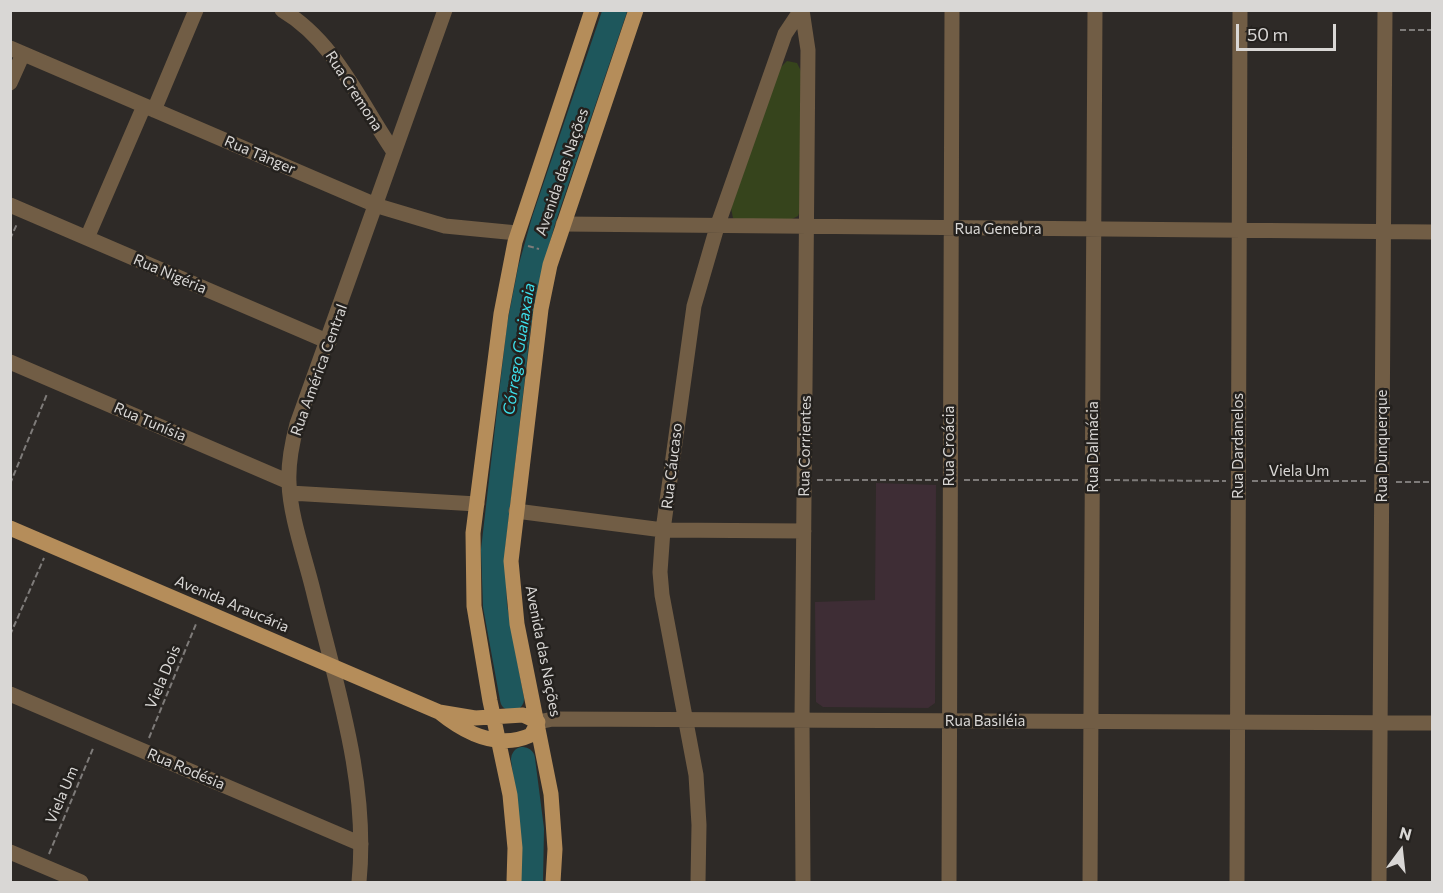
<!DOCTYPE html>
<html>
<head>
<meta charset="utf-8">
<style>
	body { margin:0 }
	#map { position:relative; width:1443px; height:893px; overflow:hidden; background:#2e2a27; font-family:Commissioner,sans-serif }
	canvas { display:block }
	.frame { position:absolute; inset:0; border:12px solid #d9d7d5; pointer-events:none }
	.north { position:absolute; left:1371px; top:821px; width:60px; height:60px; -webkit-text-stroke:4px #24211e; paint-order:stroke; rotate:15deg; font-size:16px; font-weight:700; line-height:24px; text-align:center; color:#d9d7d5 }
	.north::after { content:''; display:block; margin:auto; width:21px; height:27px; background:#d9d7d5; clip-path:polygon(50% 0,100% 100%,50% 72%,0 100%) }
	.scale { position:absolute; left:1236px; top:24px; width:100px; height:27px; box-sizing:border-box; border:3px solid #d9d7d5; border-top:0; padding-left:8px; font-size:18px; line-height:21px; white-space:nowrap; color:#d9d7d5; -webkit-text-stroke:4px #24211e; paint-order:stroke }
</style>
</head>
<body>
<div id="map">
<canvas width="1443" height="893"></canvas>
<div class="frame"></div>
<div class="north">N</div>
<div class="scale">50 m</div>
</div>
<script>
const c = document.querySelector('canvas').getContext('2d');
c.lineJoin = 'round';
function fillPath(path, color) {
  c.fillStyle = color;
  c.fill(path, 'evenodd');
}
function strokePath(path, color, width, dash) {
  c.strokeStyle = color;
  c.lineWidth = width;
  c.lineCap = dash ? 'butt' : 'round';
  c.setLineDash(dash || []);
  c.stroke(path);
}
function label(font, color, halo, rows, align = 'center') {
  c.font = font + ' Commissioner,sans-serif';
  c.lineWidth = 5;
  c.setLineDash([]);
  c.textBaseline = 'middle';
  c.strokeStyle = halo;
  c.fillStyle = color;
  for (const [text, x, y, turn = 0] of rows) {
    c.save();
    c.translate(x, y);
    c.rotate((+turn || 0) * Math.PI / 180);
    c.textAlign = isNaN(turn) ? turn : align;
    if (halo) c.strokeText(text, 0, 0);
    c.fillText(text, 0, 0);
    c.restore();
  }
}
const education = new Path2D(`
	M876,483L936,485L935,703L928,708L823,707L816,702L815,602L875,600Z`);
const green = new Path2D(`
	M787,61L797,63L801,71L800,211L798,216L790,220H737L733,218L731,208L780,68Z`);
const river = new Path2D(`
	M512,699L495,606L493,550L519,325L530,269L544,219L615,10
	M523,759L532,829L531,882`);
const path = new Path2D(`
	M1400,30H1432
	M10,239L17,224
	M528,246L539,249
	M817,480H938
	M964,480H1079
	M1105,480L1226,481
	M1252,481H1367
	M1396,482H1432
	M10,484L47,394
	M10,635L44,558
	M149,738L196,624
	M49,854L94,746`);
const minor = new Path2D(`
	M282,10C336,42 360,103 394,152
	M802,10L808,50L802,720L803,882
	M10,48L378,206L445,226L517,233
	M10,83L23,54
	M154,110L196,10
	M10,205L329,342
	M563,224L1432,232
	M87,238L144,106
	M10,362L289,482
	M290,493L477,504
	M516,511L663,530L804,531
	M10,694L361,844
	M538,722L553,719L1432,723
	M10,852L81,882
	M359,882C369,783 336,685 313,590C305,557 290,516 289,483C288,464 292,443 297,424L445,10
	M698,882L699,825L696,775L662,595L660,572L663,530L694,306L717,227L785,34L801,10
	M949,882L952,10
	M1090,882L1095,10
	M1237,882L1240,10
	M1379,882L1385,10`);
const major = new Path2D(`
	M10,528L439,712L475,718L523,715L538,722L531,735C498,750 466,734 439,712
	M514,882L515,848L510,795L490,701L474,606L473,533L501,314L515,242L592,10
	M553,882L555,849L551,794L517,624L511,561L541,309L550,265L636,10`);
const streetNames = [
	["Rua Cremona",354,91,57],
	["Rua Tânger",260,155,23],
	["Avenida das Nações",562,172,-71],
	["Rua Genebra",998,229],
	["Rua Nigéria",170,274,23],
	["Rua América Central",319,370,-70],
	["Rua Tunísia",150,422,23],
	["Rua Corrientes",805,446,-89],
	["Rua Croácia",949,446,-90],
	["Rua Dardanelos",1238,446,-90],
	["Rua Dunquerque",1382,446,-90],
	["Rua Dalmácia",1093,447,-90],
	["Rua Cáucaso",672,466,-83],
	["Viela Um",1299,471],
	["Avenida Araucária",232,604,23],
	["Avenida das Nações",543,651,79],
	["Viela Dois",163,677,-67],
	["Rua Basiléia",985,721],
	["Rua Rodésia",186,769,23],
	["Viela Um",62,795,-67]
];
const waterNames = [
	["Córrego Guaiaxaia",519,349,-81]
];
fillPath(education, '#3e2d35');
fillPath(green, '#36441c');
strokePath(river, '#1e575c', 24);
strokePath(path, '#7e7b79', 2, [6, 3]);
strokePath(minor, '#715d45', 15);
strokePath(major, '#b58d5a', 15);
label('15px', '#d9d7d5', '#24211e', streetNames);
label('italic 16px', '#3ddfeb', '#24211e', waterNames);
</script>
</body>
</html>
